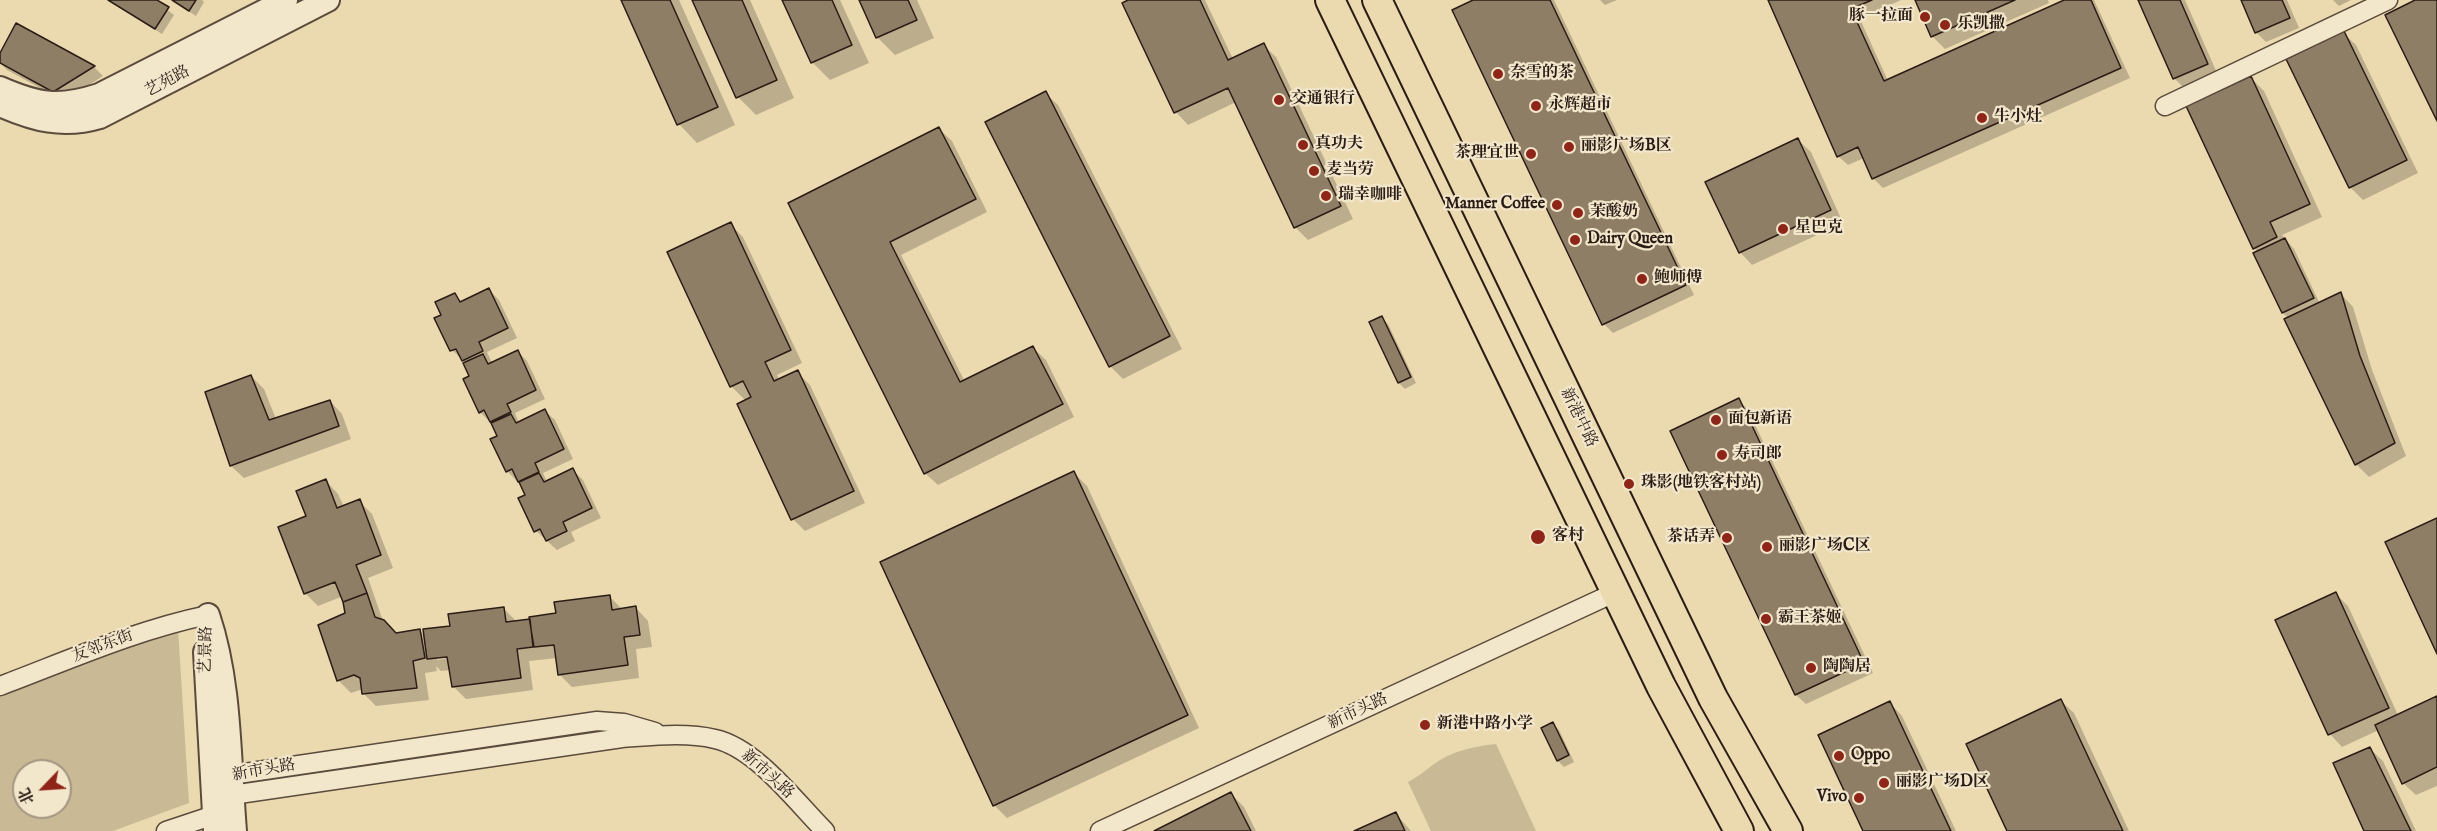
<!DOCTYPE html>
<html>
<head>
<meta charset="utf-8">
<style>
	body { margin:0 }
	#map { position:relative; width:2437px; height:831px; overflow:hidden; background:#ebd9af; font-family:"IM FELL English","Noto Serif SC",serif }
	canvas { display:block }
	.north { position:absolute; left:12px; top:759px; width:60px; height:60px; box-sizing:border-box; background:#f2e6cb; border:2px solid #a29583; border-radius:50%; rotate:245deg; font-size:16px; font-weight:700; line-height:24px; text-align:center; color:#2b1c16 }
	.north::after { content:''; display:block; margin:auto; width:21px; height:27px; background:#8f2418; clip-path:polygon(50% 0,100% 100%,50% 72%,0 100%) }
</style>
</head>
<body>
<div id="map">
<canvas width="2437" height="831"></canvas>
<div class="north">北</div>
</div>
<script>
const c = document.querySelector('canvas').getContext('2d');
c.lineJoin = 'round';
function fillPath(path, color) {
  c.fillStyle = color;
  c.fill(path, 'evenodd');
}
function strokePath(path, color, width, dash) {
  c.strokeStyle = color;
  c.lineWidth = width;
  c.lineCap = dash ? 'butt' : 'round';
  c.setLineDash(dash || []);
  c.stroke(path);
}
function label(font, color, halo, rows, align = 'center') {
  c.font = font + ' "IM FELL English","Noto Serif SC",serif';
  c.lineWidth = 4.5;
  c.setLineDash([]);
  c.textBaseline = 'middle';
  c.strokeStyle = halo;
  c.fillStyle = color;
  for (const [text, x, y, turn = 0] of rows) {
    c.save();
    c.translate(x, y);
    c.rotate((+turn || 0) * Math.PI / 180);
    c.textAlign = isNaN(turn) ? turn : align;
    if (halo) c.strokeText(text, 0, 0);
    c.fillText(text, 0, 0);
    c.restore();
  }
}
const green = new Path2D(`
	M178,629L189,803L113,831H0V695ZM24,771H60V807H24Z
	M1496,744L1536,831H1431L1408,782C1420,776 1429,767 1440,760C1457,750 1477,746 1496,744Z`);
const shadow = new Path2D(`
	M108,0H154L174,15L162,34Z
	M171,0H202L204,2L196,16Z
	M623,0H679L735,125L697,143L679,124Z
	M694,0H750L794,98L756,115L738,97Z
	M784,0H840L869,63L830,80L812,62Z
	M860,0H917L934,38L895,55L877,37Z
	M1131,0H1205L1233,59L1263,45L1276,57L1353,219L1308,240L1296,228L1236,102L1188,125L1176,112Z
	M1476,0H1554L1694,295L1613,333L1604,324Z
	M1600,0H1617L1605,5Z
	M1769,0H1901L1860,19L1888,81L2068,0H2094L2130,78L1883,188L1873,178L1864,158L1848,165L1838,156Z
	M1916,0H2048L2049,3L1945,49L1932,36Z
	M2140,0H2185L2217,73L2184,88L2174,78Z
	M2243,0H2287L2299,28L2266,42L2256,32Z
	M2333,0H2351L2339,6Z
	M16,25L94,67L103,76L64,101L7,70L0,63V56Z
	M2343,33L2356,45L2418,173L2363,200L2350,187Z
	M2251,78L2264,91L2322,217L2282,235L2294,249L2320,304L2341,294L2353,307L2372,370L2406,456L2369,477L2356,464L2289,319L2283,313L2258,252L2254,248Z
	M1045,93L1058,105L1182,349L1123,379L1110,366Z
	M939,129L952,141L987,212L901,255L965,382L1033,348L1046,360L1074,417L938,485L925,473L790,204Z
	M1798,140L1811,152L1843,223L1752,265L1740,252Z
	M730,224L743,237L802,363L777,375L780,381L797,372L810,385L865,503L805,531L793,519L746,401L731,386Z
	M489,290L499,300L517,338L487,352L492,363L517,351L527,361L545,399L515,413L519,423L545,411L555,420L573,459L543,473L547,482L573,470L583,480L601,518L571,532L575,541L557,550L536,531L527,496L520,480L517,481L507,471L499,436L492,420L489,421L480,412L467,364L452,350L443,316L455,295L463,303Z
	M1382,318L1388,324L1416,383L1405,389L1399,383Z
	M251,376L264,389L276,419L330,401L342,414L351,439L244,478L231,466L206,392Z
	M1739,400L1748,410L1873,673L1806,704L1796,695L1672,432Z
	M1074,473L1087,486L1199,728L1007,818L994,805Z
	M326,481L338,494L344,507L359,501L372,514L393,568L368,578L383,621L397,635L419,630L426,637L503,608L516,621L558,615L610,597L623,610L636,608L648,621L652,647L636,649L639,678L572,687L559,674L557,658L529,661L533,690L466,699L453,686L451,670L441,671L436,666L437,671L425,673L429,700L376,706L363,693V689L351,693L339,681L319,626L346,614L341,597L318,606L305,593L308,517ZM437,657H455L437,660Z
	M2336,594L2348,606L2398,715L2437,697V786L2416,795L2403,783L2379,730L2342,747L2330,734L2277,620Z
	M2061,701L2074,713L2129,831H2008Z
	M1890,703L1902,716L1956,831H1864Z
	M1553,724L1559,730L1574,762L1564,767L1558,761Z
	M2370,749L2383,761L2416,831H2366Z
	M1231,794L1244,807L1256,831H1157Z
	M1396,814L1411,831H1358Z`);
const building = new Path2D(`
	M108,0H157L169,7L155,29Z
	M172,0H196L189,11Z
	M621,0H670L718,107L677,125Z
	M692,0H742L777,80L736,98Z
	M782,0H832L852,45L811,63Z
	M859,0H908L917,20L876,38Z
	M1128,0H1200L1228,60L1264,43L1341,206L1294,228L1228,88L1174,113L1122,3Z
	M1473,0H1550L1686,285L1602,325L1452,10Z
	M1768,0H1872L1851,9L1884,81L2064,0H2091L2121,68L1872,179L1858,147L1837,157Z
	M1915,0H2015L1931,37Z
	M2138,0H2180L2208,64L2173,79Z
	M2241,0H2282L2290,18L2255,33Z
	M2415,0H2437V121L2385,15Z
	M16,23L95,66L53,92L0,63V53Z
	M2344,31L2407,160L2349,188L2286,59Z
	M2251,76L2310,204L2270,222L2277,237L2253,249L2186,106Z
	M1046,91L1170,336L1109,367L985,122Z
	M939,127L976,199L890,242L960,382L1033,346L1063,404L924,474L788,203Z
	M1798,138L1831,210L1739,253L1705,182Z
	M731,222L791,350L765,362L774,381L798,370L854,491L791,520L737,404L751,397L743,381L730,387L667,252Z
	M2285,238L2314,298L2282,313L2253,253Z
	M489,288L508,328L479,342L483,351L462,361L456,349L450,351L434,318L441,315L435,302L455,293L460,302Z
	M2341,292L2360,356L2395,443L2355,465L2284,319Z
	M1382,316L1411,377L1398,383L1369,322Z
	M518,350L536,390L507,404L511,412L490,422L484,410L479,413L463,379L469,376L463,363L483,354L488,364Z
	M251,375L269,420L330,400L339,426L230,466L205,392Z
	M1739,398L1864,663L1795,695L1670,431Z
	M545,409L564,449L535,463L539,472L518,482L512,469L506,472L490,439L497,436L491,423L511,414L516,423Z
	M573,468L592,508L563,522L567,531L546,541L540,529L534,532L518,498L525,495L519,482L539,473L544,482Z
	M1074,471L1188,715L993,806L880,562Z
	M326,479L337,508L360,499L381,555L356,565L367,593L343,602L335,582L304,594L278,527L306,516L296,491Z
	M2437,518V654L2385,542Z
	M2336,592L2389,708L2328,735L2275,620Z
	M367,593L375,617L384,620L396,633L420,629L425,658L413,661L417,688L362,694L360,678L354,675L337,681L318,625L345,613L343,602Z
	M610,595L612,610L636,606L640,635L624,637L628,665L558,675L554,645L534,647L529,617L556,613L554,602Z
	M504,607L506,622L530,619L533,647L517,649L521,678L452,687L447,657L427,659L423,629L450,626L448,614Z
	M2437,696V767L2402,784L2375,725Z
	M2061,699L2123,831H2007L1966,744Z
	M1890,701L1951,831H1863L1818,735Z
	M1553,722L1569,755L1557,761L1541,728Z
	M2370,747L2411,831H2364L2333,763Z
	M1231,792L1251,831H1154Z
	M1396,812L1405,831H1354Z`);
const minor = new Path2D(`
	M2165,106L2388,0
	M0,686C69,660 136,630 208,615
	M221,780L231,775L597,721L624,723L655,732
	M222,790L232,795L622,738C652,736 686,732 715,739C756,748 796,802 825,831
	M166,831L214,815
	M1100,831L1616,592`);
const tertiary = new Path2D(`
	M0,88C39,105 59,108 99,95L286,0
	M0,105C34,120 63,128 100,117L328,0
	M208,615C231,683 229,759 235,831
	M205,652L215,831`);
const primary = new Path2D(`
	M1330,0L1661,686L1739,831
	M1377,0L1713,698L1788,831`);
const markers = [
	[1925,17,6,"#8f2418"],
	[1945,25,6,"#8f2418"],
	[1498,74,6,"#8f2418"],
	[1279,100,6,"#8f2418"],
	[1536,106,6,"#8f2418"],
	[1982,118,6,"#8f2418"],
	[1303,145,6,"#8f2418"],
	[1569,147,6,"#8f2418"],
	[1531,154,6,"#8f2418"],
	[1314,171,6,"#8f2418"],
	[1326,196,6,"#8f2418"],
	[1557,205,6,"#8f2418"],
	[1578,213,6,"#8f2418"],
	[1783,229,6,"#8f2418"],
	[1575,240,6,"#8f2418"],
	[1642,279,6,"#8f2418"],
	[1716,420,6,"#8f2418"],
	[1722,455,6,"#8f2418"],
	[1629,484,6,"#8f2418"],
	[1538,537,8,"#8f2418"],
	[1727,538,6,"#8f2418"],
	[1767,547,6,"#8f2418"],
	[1766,619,6,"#8f2418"],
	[1811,668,6,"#8f2418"],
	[1425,725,6,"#8f2418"],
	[1839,756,6,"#8f2418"],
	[1884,783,6,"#8f2418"],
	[1859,798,6,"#8f2418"]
];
const poiNames = [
	["豚一拉面",1913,17,"right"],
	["乐凯撒",1957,25],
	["奈雪的茶",1510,74],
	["交通银行",1291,100],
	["永辉超市",1548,106],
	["牛小灶",1994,118],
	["真功夫",1315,145],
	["丽影广场B区",1581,147],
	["茶理宜世",1519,154,"right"],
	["麦当劳",1326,171],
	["瑞幸咖啡",1338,196],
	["Manner Coffee",1545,205,"right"],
	["茉酸奶",1590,213],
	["星巴克",1795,229],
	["Dairy Queen",1587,240],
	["鲍师傅",1654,279],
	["面包新语",1728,420],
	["寿司郎",1734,455],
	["珠影(地铁客村站)",1641,484],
	["客村",1552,537],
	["茶话弄",1715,538,"right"],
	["丽影广场C区",1779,547],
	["霸王茶姬",1778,619],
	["陶陶居",1823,668],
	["新港中路小学",1437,725],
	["Oppo",1851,756],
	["丽影广场D区",1896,783],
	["Vivo",1847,798,"right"]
];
const streetNames = [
	["艺苑路",168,82,-28],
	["新港中路",1578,418,64],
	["友邻东街",103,647,-21],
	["艺景路",207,650,-89],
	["新市头路",1358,712,-25],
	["新市头路",264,771,-10],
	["新市头路",767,775,42]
];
fillPath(green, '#cab995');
fillPath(shadow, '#0003');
fillPath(building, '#8f7e66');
strokePath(building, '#2b1c16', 1.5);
strokePath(minor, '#5b4b3c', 21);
strokePath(tertiary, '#5b4b3c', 26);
strokePath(primary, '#2b1c16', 32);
strokePath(minor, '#f2e6cb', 18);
strokePath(tertiary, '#f2e6cb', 22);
strokePath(primary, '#ebd9af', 28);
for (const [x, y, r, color] of markers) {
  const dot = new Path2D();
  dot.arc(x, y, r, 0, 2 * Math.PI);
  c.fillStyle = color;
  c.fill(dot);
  strokePath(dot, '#f2e6cb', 2);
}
label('bold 16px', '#2b1c16', '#f2e6cb', poiNames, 'left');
label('16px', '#2b1c16', '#f2e6cb', streetNames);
</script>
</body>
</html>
